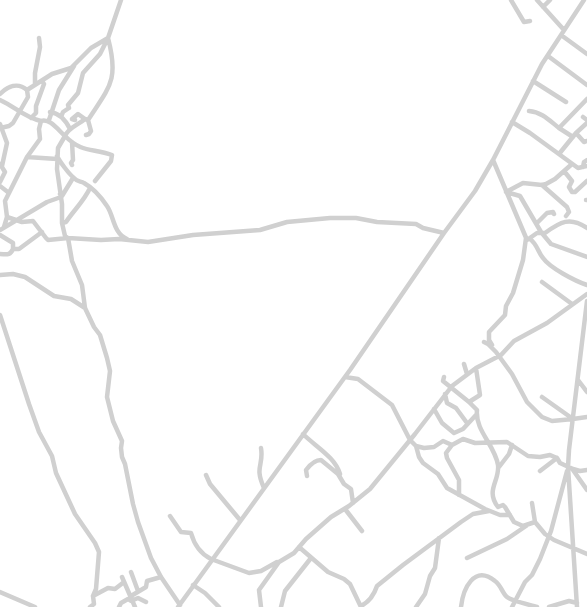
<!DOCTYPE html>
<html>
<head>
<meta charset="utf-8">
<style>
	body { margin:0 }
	canvas { display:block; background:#fff }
</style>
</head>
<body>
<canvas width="587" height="607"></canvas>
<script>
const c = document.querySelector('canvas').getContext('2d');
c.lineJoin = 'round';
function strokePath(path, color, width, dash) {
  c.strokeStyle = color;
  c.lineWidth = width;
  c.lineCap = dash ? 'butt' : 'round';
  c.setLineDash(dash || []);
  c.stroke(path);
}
const minor = new Path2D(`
	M511,0L524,22L530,21
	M537,0L564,30
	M543,7L550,0
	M561,35L587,54
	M548,56L587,85
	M533,81L566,102
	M35,85V73L40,47L39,38
	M0,94C8,86 18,82 27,90L52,74L71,68L91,48L108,38L121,0
	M0,100C14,106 25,118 41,121C50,118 58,130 65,136L58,148L57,169L62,204V223L65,236L68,238L101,240L119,239L148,242L193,235L260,230L287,222L330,218H356L377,222L416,224L423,228L444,233
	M529,111C542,112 550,121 559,128
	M50,112C60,113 66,121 70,129
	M61,117L63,112L69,108L68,105L78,93L83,73L100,54L108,38C119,80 110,86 88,120L85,119C78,125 68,128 65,136C82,153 92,148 112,155L111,161L95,181
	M583,117L587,120
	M31,118L36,113V106L44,84L42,81
	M49,120L59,90L74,66
	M75,120L72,119L78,114L85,119
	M512,122L530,133L578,168L587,166
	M0,124L7,143L2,166
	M0,128L9,126L13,123L28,97L27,90
	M576,133L587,123
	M86,135L89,134L91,131L88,120
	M573,137L559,128L587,99
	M72,142L73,160L71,163L72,165
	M559,154L576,133L584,142L587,141
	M57,156C60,162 69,174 74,178C77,182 81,181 84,183C93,188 101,197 107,206C114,216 113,233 127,239
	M27,157L57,159
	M493,160L527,240L537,233H545C560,222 570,216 587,228
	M572,164L555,179L546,184L542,185L523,183L506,192L520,196L541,232L551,244L587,257
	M583,167L584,162L587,160
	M564,171L572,181L569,187L572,192H575L587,181
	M0,182L5,172L0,164
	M542,185L567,207L569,212L566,216
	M0,186L9,193
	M60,194L62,196L73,178
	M586,200H587
	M7,217L22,222L33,221L46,238L48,240L68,238L72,261L82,285L85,308L94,327L100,335L107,358L110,371L107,397L113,421L122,441L121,448L122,457L125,464L133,504L138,522L151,558L161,577L180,605
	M62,223L66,222C74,210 84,201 90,188
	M537,223L547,213L553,212L554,214
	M4,227L7,217L5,201L27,157L40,139L39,129L41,121
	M0,230L47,202L61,197
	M0,235L13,243V249
	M530,239C537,244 538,252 543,258C550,268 575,281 587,285
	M0,254C6,254 10,256 13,249H19L42,232
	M0,275L13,274L25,277L54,296L71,299L85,308
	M542,282L572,304
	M0,315L29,404L39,432L52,456L56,473L75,514L95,543L99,552L96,589L93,596
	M484,342L488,344L496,352L512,374L527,402L542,417L552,421L573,419L542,397
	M492,345L489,340V332L505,315L506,306L513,293L523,260L526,238
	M464,364L467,374
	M476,368L501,355L514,341L547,323L587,294
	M345,377L358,379L392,405L410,440L416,446L424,448L434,447L443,441L452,445L463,439L475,443L507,442L528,456L540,457L550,455L557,458L560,463L573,469L580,471L587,470
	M444,377L443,381L469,402
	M578,380L587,392
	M445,394L447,403L456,408L467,423
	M434,409L442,423L454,433L463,429L476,415
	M573,419L587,417
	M303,434C316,447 335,457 340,474
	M452,445L446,453L447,458L459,480V495
	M416,446L419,457L423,463L438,474L447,488L485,509L500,515H510
	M261,448C264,466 254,466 264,488
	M499,467L509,454L512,445
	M573,470L587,490
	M540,471L557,458
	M206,475L210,484L240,520
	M307,476L306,470C309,466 315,460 321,460L338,474L344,484L351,489L353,503
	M532,503L535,522
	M345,509L362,531
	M170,516L181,532L191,533C194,544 201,554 211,559L249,573L261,571L277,562
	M299,547L328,572L344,579L350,584L361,607
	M467,558L507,539L526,526
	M131,572L138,591
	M122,577L135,607
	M193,585L205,593L219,607
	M0,592L35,607
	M131,596L146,587L147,581L161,577
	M361,606C369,602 374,595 377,586L403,565L461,522L473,514L489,511
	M90,607L94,604L93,596L108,588L115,589L124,582
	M119,607L121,603L128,599L131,601L138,598L146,602
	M178,607L350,370L444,233L475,191L493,160L542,64L584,0
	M261,607L259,590L279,562L294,553L306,539L331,517L349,506L370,489L415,434L452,386L476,368L480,395L469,402L477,410C475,431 495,445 498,465C500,481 485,490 498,507L503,505L505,507L514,522L523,526L535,522L545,534L554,540L587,554
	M281,607L285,591L311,558
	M416,607L425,594L430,576L435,568L439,538
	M461,607C463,589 474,564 495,581C501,585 502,593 507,597C512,601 531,605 537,607
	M512,607L525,582L532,575L540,559L551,531L567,471
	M549,607L569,601L577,603
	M577,607L568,467L569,450L587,301`);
strokePath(minor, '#d0d0d0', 4.5);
</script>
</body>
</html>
